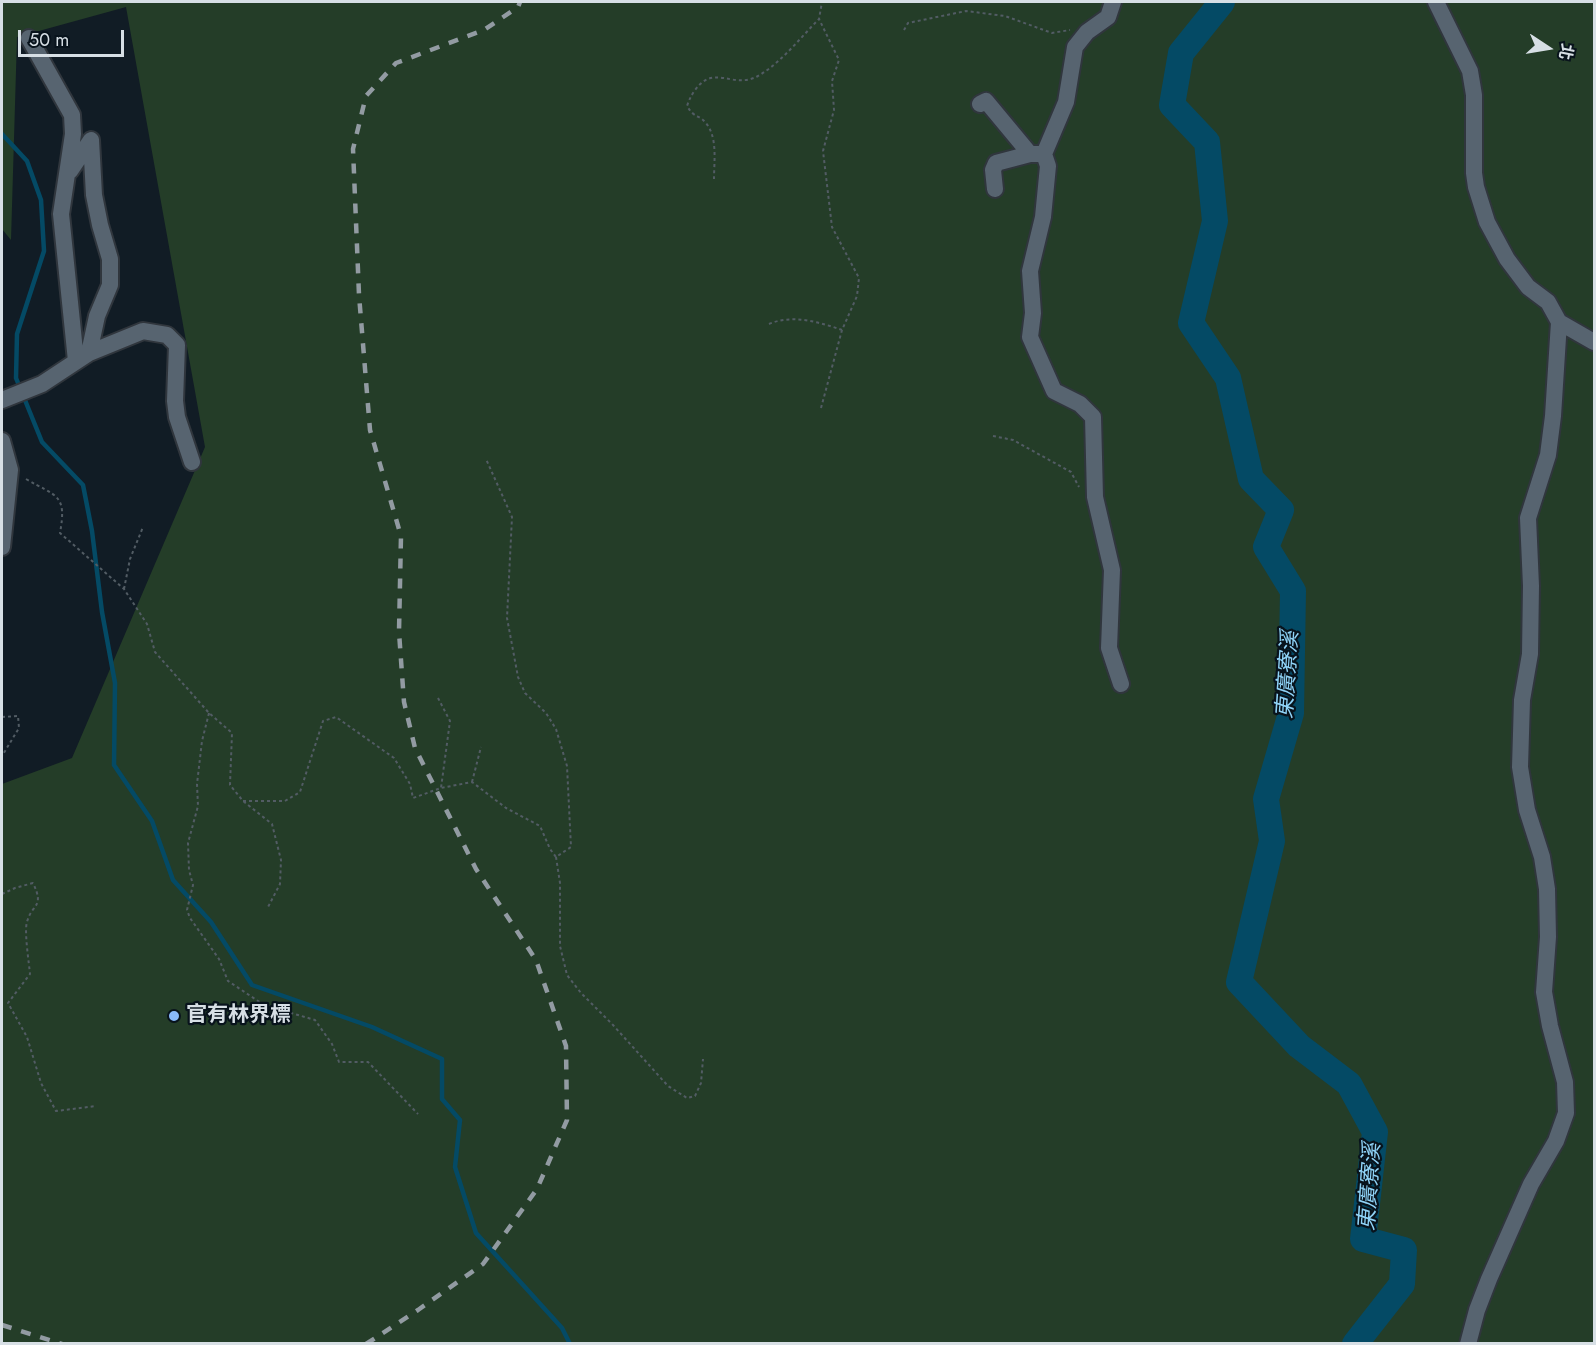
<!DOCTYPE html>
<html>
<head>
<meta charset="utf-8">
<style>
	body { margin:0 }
	#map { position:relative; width:1596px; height:1345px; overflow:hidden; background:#111c25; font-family:Jost,"Noto Sans TC",sans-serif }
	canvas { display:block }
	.frame { position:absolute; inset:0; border:3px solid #d7dfe5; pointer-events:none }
	.north { position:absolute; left:1518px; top:18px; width:60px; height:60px; -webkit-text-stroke:4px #08131c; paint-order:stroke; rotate:102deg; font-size:16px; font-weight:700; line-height:24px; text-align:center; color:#d7dfe5 }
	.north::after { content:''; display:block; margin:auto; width:21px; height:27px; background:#d7dfe5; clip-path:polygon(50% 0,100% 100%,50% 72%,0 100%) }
	.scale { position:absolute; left:18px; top:30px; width:106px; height:27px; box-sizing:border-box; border:3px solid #d7dfe5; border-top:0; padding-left:8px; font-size:18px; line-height:21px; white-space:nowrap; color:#d7dfe5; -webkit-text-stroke:4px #08131c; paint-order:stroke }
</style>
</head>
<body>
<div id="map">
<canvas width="1596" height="1345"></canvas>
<div class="frame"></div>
<div class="north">北</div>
<div class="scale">50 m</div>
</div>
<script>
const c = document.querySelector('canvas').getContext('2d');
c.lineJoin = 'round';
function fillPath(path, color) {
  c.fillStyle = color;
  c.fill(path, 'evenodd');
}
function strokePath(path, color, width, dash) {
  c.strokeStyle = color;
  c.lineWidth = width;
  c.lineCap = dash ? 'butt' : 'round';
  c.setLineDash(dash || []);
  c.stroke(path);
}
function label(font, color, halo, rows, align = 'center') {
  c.font = font + ' Jost,"Noto Sans TC",sans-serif';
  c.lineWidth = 4.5;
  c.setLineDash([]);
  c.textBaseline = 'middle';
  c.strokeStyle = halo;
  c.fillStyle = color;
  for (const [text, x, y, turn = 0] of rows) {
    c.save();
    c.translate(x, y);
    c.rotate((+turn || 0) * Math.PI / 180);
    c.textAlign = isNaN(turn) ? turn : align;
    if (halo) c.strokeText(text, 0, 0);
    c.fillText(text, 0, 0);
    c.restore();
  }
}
const green = new Path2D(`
	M2,2H1594V1343H2V784L72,758L205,447L126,7L17,37L11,240L2,229Z`);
const stream = new Path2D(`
	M2,134L27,161L41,200L44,251L17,334L16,378L42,442L83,485L92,531L102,612L115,683L114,765L152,821L173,880L211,922L252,985L372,1027L442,1059V1099L460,1120L455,1167L476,1233L562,1328L570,1344`);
const river = new Path2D(`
	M1222,2L1181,53L1172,105L1207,142L1215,221L1191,323L1228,378L1251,479L1281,510L1266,547L1293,591L1291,713L1266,799L1272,841L1239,982L1299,1046L1349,1084L1375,1132L1363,1239L1404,1250L1402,1284L1355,1344`);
const path = new Path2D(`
	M904,30L908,23L966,11L1005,16L1052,33L1070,30
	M714,179C714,161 718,136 705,122C698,114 695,119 687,106C689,100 691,96 695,90C715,63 732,90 758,76C782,62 800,38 819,19
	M769,324C792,314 819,322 842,330
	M821,408L842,330L857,296L859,278L832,227L823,151L834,110L832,81L839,60L819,19L822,2
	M993,436L1013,440L1071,472L1079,487
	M26,479C57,497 67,494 60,533L124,589L147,624L155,652L209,713L232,733L230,785L243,801L272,824L281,860L280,884L268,907
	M124,589L130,559L143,527
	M438,698L450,721L441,788
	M209,713L202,741L197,784L198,806L188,843L189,870L193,885L187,910L190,918L219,959L228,981L264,1005L315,1020L332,1044L339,1062H368L418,1114
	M2,717L18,716L19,728L2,756
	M472,782L481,747
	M243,801H285L300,792L323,721L336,717L394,758L410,784L413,798L441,788L472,782L506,808L540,826L550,849L556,857L571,847L567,766L556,729L546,713L525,693L518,677L507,618L512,517L486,459
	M556,857L560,883V946L567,975L581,993L613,1025L668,1086L687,1098L695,1096L701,1083L703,1059
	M2,894L15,888L33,883C45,908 32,903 27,922C24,931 29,963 30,974L8,1003L27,1037L41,1083L56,1111L96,1106`);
const minor = new Path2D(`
	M1113,2L1108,17L1087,32L1075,47L1066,102L1044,154L1048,166L1043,217L1030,271L1033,313L1030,337L1054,391L1080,404L1093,417L1095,497L1112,570L1109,648L1121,684
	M1436,2L1470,71L1474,95V173L1476,187L1487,222L1507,259L1528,287L1548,302L1559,322L1553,416L1548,455L1528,518L1531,586L1530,654L1522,700L1520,767L1527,810L1542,857L1547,889L1548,937L1544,992L1550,1026L1565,1082L1566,1113L1556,1141L1531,1184L1489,1279L1477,1310L1468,1344
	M29,38L72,115L73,134L61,214L76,361
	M980,104L986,101L1030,154
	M70,171L91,140L94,195L100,225L110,259V285L97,316L89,353
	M995,189L993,170L996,163L1030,154H1044
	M1559,322L1594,342
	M2,400L42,384L89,353L143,331L167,335L177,345L175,401L177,417L192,462
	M2,441L10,470L2,547`);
const rail = new Path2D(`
	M2,1325L62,1344
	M366,1344L418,1310L483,1264L537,1189L567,1120L566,1046L536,960L476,869L415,748L404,702L399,632L401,536L370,430L359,295L353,149L366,96L396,63L484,30L518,7L520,2`);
const markers = [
	[174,1016,6,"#89bafc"]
];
const poiNames = [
	["官有林界標",186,1016]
];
const waterNames = [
	["東廣寮溪",1289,675,-86],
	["東廣寮溪",1371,1187,-86]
];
fillPath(green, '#243d28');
strokePath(stream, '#044a65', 4.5);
strokePath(river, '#044a65', 26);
strokePath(minor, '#30363d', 20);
strokePath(path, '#525c64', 2, [3, 3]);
strokePath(minor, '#576470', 16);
strokePath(rail, '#929ba2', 4.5, [10, 10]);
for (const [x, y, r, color] of markers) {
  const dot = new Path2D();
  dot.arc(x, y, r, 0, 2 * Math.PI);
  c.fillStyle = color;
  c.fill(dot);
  strokePath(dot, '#08131c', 2);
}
label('bold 21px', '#d7dfe5', '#08131c', poiNames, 'left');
label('italic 22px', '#8fd3f7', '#08131c', waterNames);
</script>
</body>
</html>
